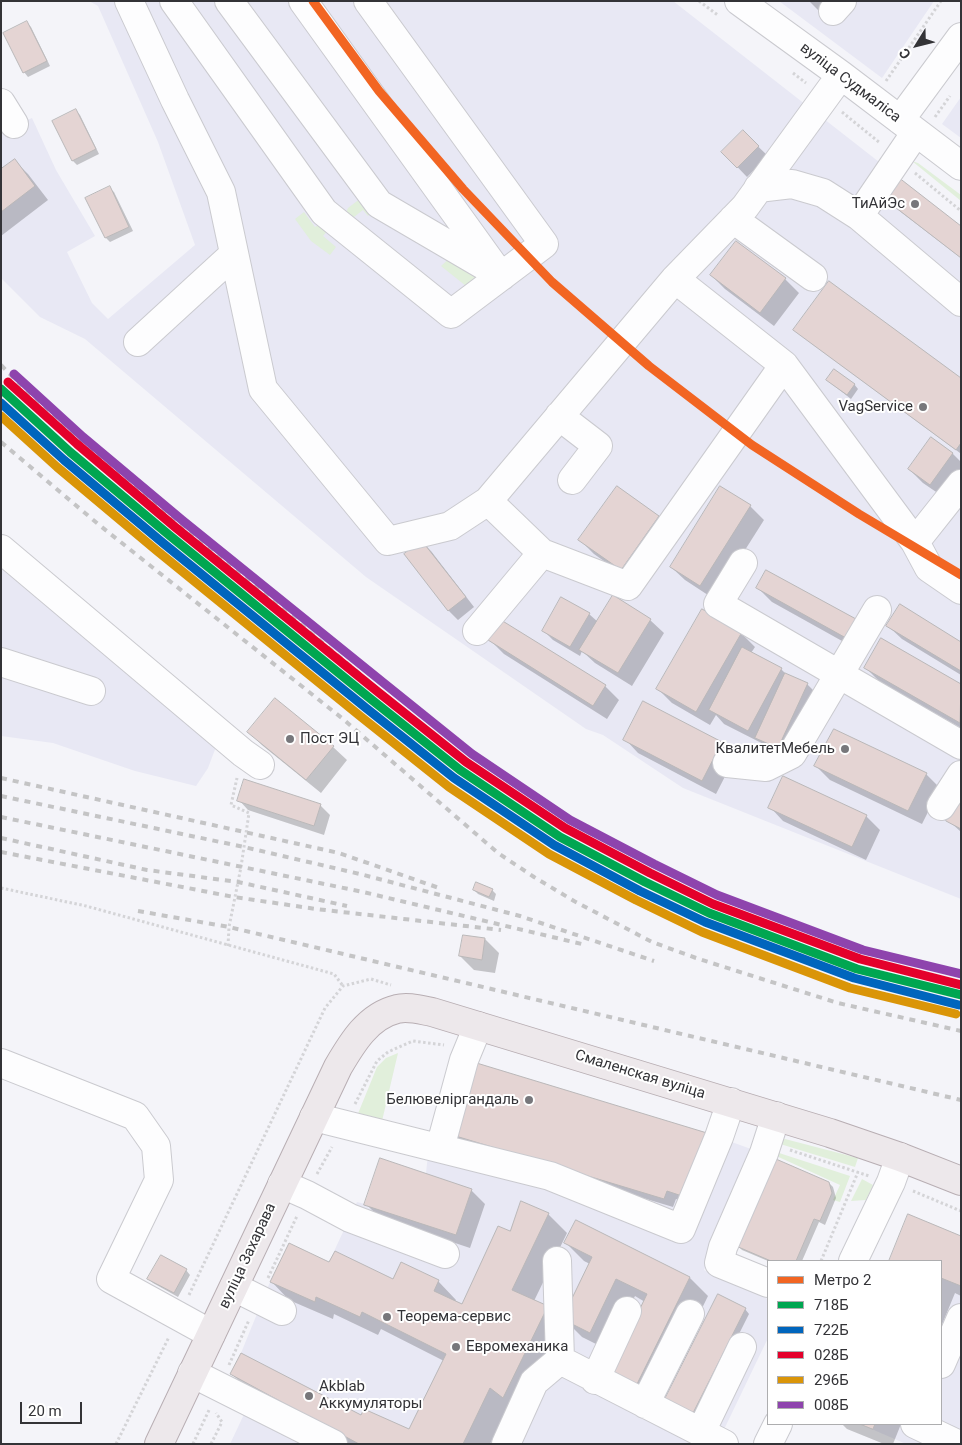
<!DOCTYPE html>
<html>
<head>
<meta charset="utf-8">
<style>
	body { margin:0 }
	#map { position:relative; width:962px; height:1445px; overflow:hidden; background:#f4f4f9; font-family:Roboto,sans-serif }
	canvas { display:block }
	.frame { position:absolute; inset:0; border:2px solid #333337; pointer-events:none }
	.legend { position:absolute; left:767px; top:1260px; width:175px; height:165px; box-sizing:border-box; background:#fff; border:1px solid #adadaf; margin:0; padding:6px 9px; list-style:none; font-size:15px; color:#333337 }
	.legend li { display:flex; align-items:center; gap:10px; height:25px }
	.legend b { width:25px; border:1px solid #adadaf }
	.north { position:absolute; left:892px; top:20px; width:50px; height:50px; -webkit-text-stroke:4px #fff; paint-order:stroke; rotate:234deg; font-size:14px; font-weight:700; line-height:20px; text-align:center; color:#333337 }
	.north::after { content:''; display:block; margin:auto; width:18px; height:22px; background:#333337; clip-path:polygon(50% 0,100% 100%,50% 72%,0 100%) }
	.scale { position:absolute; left:20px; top:1402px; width:62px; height:22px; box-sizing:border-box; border:2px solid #333337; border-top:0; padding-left:6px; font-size:15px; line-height:18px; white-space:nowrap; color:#333337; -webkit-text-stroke:4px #fff; paint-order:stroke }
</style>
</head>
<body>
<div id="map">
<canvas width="962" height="1445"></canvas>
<div class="frame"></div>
<ul class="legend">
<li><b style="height:6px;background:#f26522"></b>Метро 2</li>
<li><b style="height:6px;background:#00a651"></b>718Б</li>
<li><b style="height:6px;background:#0065bd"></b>722Б</li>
<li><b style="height:6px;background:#e4002b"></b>028Б</li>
<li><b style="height:6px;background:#da9508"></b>296Б</li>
<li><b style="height:6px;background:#8e44ad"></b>008Б</li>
</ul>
<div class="north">С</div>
<div class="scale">20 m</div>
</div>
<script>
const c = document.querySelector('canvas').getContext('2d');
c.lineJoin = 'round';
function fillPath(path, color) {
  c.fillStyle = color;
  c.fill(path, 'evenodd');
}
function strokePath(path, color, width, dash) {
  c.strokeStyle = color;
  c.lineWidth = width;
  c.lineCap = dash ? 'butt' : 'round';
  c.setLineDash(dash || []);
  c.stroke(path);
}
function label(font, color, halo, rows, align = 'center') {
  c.font = font + ' Roboto,sans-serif';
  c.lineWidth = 4;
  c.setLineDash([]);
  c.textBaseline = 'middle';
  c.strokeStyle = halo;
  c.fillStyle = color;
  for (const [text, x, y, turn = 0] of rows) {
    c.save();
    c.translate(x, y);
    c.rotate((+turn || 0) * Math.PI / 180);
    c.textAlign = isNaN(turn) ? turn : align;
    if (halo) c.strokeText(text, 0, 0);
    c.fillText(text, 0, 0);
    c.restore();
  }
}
const built = new Path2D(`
	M89,1H673L961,226V899L683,788L603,735L586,729L366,577L85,339L40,317L1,278V131L32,118L56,170L95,236L67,252L92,303L108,319L195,245L158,142L98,6Z
	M779,1H934L882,78Z
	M961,97V138L942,124Z
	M1,561L219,739L208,768L196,786L135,771L53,743L1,736Z
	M470,1061L707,1133L751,1149L704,1270L768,1299V1338L717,1444H230L256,1389L230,1374L241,1353L270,1282L289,1243L329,1262L357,1202L365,1204L380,1158L426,1173L429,1145Z
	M908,1214L961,1236V1444H906L860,1424H941V1261H889Z`);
const green = new Path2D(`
	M912,161L918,163L961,195V201Z
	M365,195L375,208L368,216L363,210L354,217H344L348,208Z
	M304,212L315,227L320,224L328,230L323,236L336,247L330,255L311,241L295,219Z
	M451,257L474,274L476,281L466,286L441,266Z
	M398,1053L382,1121L357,1116L377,1067L386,1058Z
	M785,1139L858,1158L855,1167L777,1143Z
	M773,1151L850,1176L840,1202L833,1200L840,1185L772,1154Z
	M862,1179L873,1185L866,1200L851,1201Z`);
const shadow = new Path2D(`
	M809,1H841L825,17Z
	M27,23L31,27L50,66L28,77L24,72Z
	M76,111L80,115L99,154L77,165L73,161L54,122Z
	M743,132L768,156L747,177L723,152Z
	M14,160L28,174L48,200L1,236V170Z
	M109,188L114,192L133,231L110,242L106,238L87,199Z
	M884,197L961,228V258L893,206Z
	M711,275L785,279L799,293L774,326L725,289Z
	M799,334L961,380V452L960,453Z
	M827,380L854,384L858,389L851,399Z
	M931,438L953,454L961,462V476L945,498L923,483L909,469Z
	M617,488L659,517L672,531L635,583L594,554L580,540Z
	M750,506L764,520L714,599L685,580L671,567Z
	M422,542L431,551L474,607L458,620L449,611L406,555Z
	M758,588L855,620L860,651L772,602Z
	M589,614L598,622L650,620L664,633L632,686L595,663L582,651L580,656L553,640L544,631Z
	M888,626L961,643V675L902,639Z
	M741,633L755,647L751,653L781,669L787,675L807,684L816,693L787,756L724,724L716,715L710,725L672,703L658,689Z
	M490,640L605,686L619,700L607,719L504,654Z
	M866,668L961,685V728L880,682Z
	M249,732L333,747L347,760L321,793L263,746Z
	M625,739L721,743L735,757L716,794L638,753Z
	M816,766L926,774L940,788L922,824L830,780Z
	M245,781L321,806L330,815L324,835L248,810L239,800Z
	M961,800V832L948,820Z
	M770,807L866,816L880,830L866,860L783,821Z
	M474,890H492L496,894L494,901L478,894Z
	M485,939L499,953L495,973L474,970L460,956Z
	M471,1063L697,1206L676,1199L673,1207L459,1143L450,1133Z
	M829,1183L833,1187L836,1198L825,1225L819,1222L802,1261H768L742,1250L738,1246Z
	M471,1190L485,1204L470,1248L380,1218L366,1204Z
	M522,1203L548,1214L567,1233L534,1301L565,1325L522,1415L509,1406L490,1444H346L250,1392L231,1373L409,1431L444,1361L381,1329L378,1335L334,1314L333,1319L289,1300L271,1281L330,1264L393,1281H438L456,1300L455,1302L463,1305L511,1232Z
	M909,1216L961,1237V1296L955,1293L941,1327V1261H890Z
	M576,1222L690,1278L708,1296L656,1402L630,1389L645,1302L635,1296L608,1350L582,1337L564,1319L590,1264L584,1261L566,1243Z
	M186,1270L190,1275L178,1297L153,1283L149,1279Z
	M745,1309L749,1314L697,1418L670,1405Z
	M842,1424H901L893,1444H884L847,1429Z`);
const building = new Path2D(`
	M27,21L47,61L23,73L3,33Z
	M76,109L96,149L72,161L52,121Z
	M743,130L759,146L737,168L721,152Z
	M15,159L35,186L1,212V169Z
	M898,177L961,226V258L882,197Z
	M110,186L129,227L105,238L85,198Z
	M736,241L786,278L760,313L710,275Z
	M829,281L961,378V443L956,450L793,330Z
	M834,369L855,384L847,395L826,380Z
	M931,437L953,453L930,485L908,469Z
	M617,486L659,516L621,570L578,540Z
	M720,486L751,505L700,586L670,567Z
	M422,541L466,597L448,611L404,554Z
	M766,570L856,619L846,638L756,588Z
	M613,595L651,619L618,673L579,650Z
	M561,597L590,613L570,647L542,631Z
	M900,604L961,642V671L886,626Z
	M702,609L742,632L696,712L656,689Z
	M501,620L606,685L593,706L488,640Z
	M881,638L961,684L960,723L864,668Z
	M742,647L782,668L748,731L709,710Z
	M785,673L808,683L778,748L755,738Z
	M275,698L334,746L306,780L247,732Z
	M643,701L722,742L702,781L623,740Z
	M834,729L927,773L908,811L814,766Z
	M783,776L867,815L852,847L768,808Z
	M244,779L321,804L314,826L237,801Z
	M959,798L961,799V829L946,821Z
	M476,882L493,889L489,897L473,890Z
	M463,935L485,938L482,960L459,956Z
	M470,1061L707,1133L688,1198L667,1191L664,1199L449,1134Z
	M769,1156L829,1182L832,1193L820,1221L814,1219L796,1261H771L736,1246Z
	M380,1158L472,1189L456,1235L364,1205Z
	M521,1201L549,1213L512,1290L548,1306L503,1398L490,1388L463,1444H359L230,1374L241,1353L361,1415L364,1409L409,1429L446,1354L362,1312L360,1317L316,1297L315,1302L270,1282L289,1243L329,1262L335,1251L393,1279L401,1262L439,1280L434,1291L462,1304L498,1226L510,1231Z
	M908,1214L961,1236V1286L941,1278V1261H889Z
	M576,1220L690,1277L637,1384L610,1371L647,1294L616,1279L590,1333L562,1319L592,1257L564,1243Z
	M161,1255L187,1269L174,1293L147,1279Z
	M718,1294L746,1308L692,1415L664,1401Z
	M860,1424H875L873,1429Z`);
const path = new Path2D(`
	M699,1L719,16
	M793,73L806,83
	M886,81L941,1
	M842,112L880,143
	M935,117L950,96
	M915,173L961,211
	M1,888L86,906L334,974L343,986
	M228,946L229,927L241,867L249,813L231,805L237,778
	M355,1104L377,1061L388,1052L413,1041L444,1045
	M790,1150L869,1176
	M317,1174L332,1147
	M913,1191L961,1211
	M821,1261L858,1172
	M268,1278L297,1216
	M189,1295L325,1008L343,986L371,979L391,985
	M229,1365L249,1320
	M116,1444L169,1337
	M193,1444L210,1408
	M211,1444L222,1422L216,1413`);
const minor = new Path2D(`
	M129,1L175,100L221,192L263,389L388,541L450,526L488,501
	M174,1L324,212L451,314L544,244L368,1
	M229,1L379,204L502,276
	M303,1L495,268
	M739,1L841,75L961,166
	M833,11L842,1
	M1,103L14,124
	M900,120L961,37
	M758,188L792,184L823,193L859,216L961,302
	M859,216L916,132
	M733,219L813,277
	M675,279L784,365L628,586L542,553L488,501L675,279L745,207L841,75
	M138,342L234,254
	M784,365L915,542L961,484
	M559,416L598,446L572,480
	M915,542L929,568L961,590
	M1,549L243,753L260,765
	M743,563L718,604L961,745
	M477,631L542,553
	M1,662L91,691
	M727,763L766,767L792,754L877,610
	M941,806L961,775
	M1,1063L135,1116L156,1146L159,1180L111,1279L211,1334
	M314,1117L550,1176L681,1229L719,1137L731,1102
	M440,1148L464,1060L478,1026
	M282,1184L307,1195L350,1218L445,1254
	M557,1261L560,1360
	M853,1261L891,1182L900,1157
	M768,1283L719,1263L723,1247L764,1153L776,1116
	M234,1287L282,1311
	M941,1364L961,1318
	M192,1373L333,1444
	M595,1380L627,1311
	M645,1404L690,1314
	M915,1424L957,1444
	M701,1432L742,1347
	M506,1444L534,1382L560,1360L724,1444
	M768,1444L778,1424`);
const major = new Path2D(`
	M159,1444L338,1067C352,1043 368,1016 397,1009C408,1006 421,1010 432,1012L830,1133L900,1157L961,1181`);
const rail = new Path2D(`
	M1,365L47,412L391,700
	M1,442L98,524L343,719L498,853L534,877L574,901L652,942L696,958L838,1003L961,1031
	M1,778L339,853L442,889
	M1,796L244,847L360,874L520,916L654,961
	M1,817L363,892L586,945
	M1,838L147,870L238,882L347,906
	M1,852L234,897L316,909L501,930
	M138,911L229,927L961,1100`);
const rail1 = new Path2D(`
	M1,389L70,452L169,535L372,700L460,770L560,837L645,882L709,913L857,969L961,995`);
const rail2 = new Path2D(`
	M1,403L64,460L163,543L366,708L454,778L554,845L640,891L705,922L854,978L959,1005`);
const rail3 = new Path2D(`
	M8,382L77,444L175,527L378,692L466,762L565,828L650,873L713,904L860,959L961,985`);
const rail4 = new Path2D(`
	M1,416L57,467L156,550L360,716L449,787L549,854L636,900L702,932L850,988L956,1014`);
const rail5 = new Path2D(`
	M14,374L83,437L182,520L385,684L472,754L570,820L654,864L717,895L863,950L961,974`);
const metro1 = new Path2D(`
	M313,1L379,91L463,189L552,282L649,366L752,445L859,514L961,575`);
const markers = [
	[915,204,5,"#77777b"],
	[923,407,5,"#77777b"],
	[290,739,5,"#77777b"],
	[845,749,5,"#77777b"],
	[529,1100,5,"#77777b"],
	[387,1317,5,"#77777b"],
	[456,1347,5,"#77777b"],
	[309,1396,5,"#77777b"]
];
const streetNames = [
	["вуліца Судмаліса",850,83,37],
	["Смаленская вуліца",640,1075,17],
	["вуліца Захарава",248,1256,-65]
];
const poiNames = [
	["ТиАйЭс",905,204],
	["VagService",913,407],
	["Пост ЭЦ",300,739,"left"],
	["КвалитетМебель",835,749],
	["Белювеліргандаль",519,1100],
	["Теорема-сервис",397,1317,"left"],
	["Евромеханика",466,1347,"left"],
	["Akblab",319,1387,"left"],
	["Аккумуляторы",319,1404,"left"]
];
fillPath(built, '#e8e8f4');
fillPath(green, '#e1efdb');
fillPath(shadow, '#0003');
fillPath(building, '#e4d4d3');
strokePath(building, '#bab8b9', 1);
strokePath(minor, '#cacacf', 30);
strokePath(major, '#b8aeb3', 30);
strokePath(path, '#d4d4d7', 3, [2.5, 2.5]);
strokePath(minor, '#fdfdfe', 28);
strokePath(major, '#ede8eb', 28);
strokePath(rail, '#c4c4c5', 4, [6, 6]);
strokePath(rail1, '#00a651', 9);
strokePath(rail2, '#0065bd', 9);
strokePath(rail3, '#e4002b', 9);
strokePath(rail4, '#da9508', 9);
strokePath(rail5, '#8e44ad', 9);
strokePath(metro1, '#f26522', 9);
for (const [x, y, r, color] of markers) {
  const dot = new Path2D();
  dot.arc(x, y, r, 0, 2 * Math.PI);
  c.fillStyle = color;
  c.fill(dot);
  strokePath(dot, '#fff', 2);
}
label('15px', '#333337', '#fff', streetNames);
label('15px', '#333337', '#fff', poiNames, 'right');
</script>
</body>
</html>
